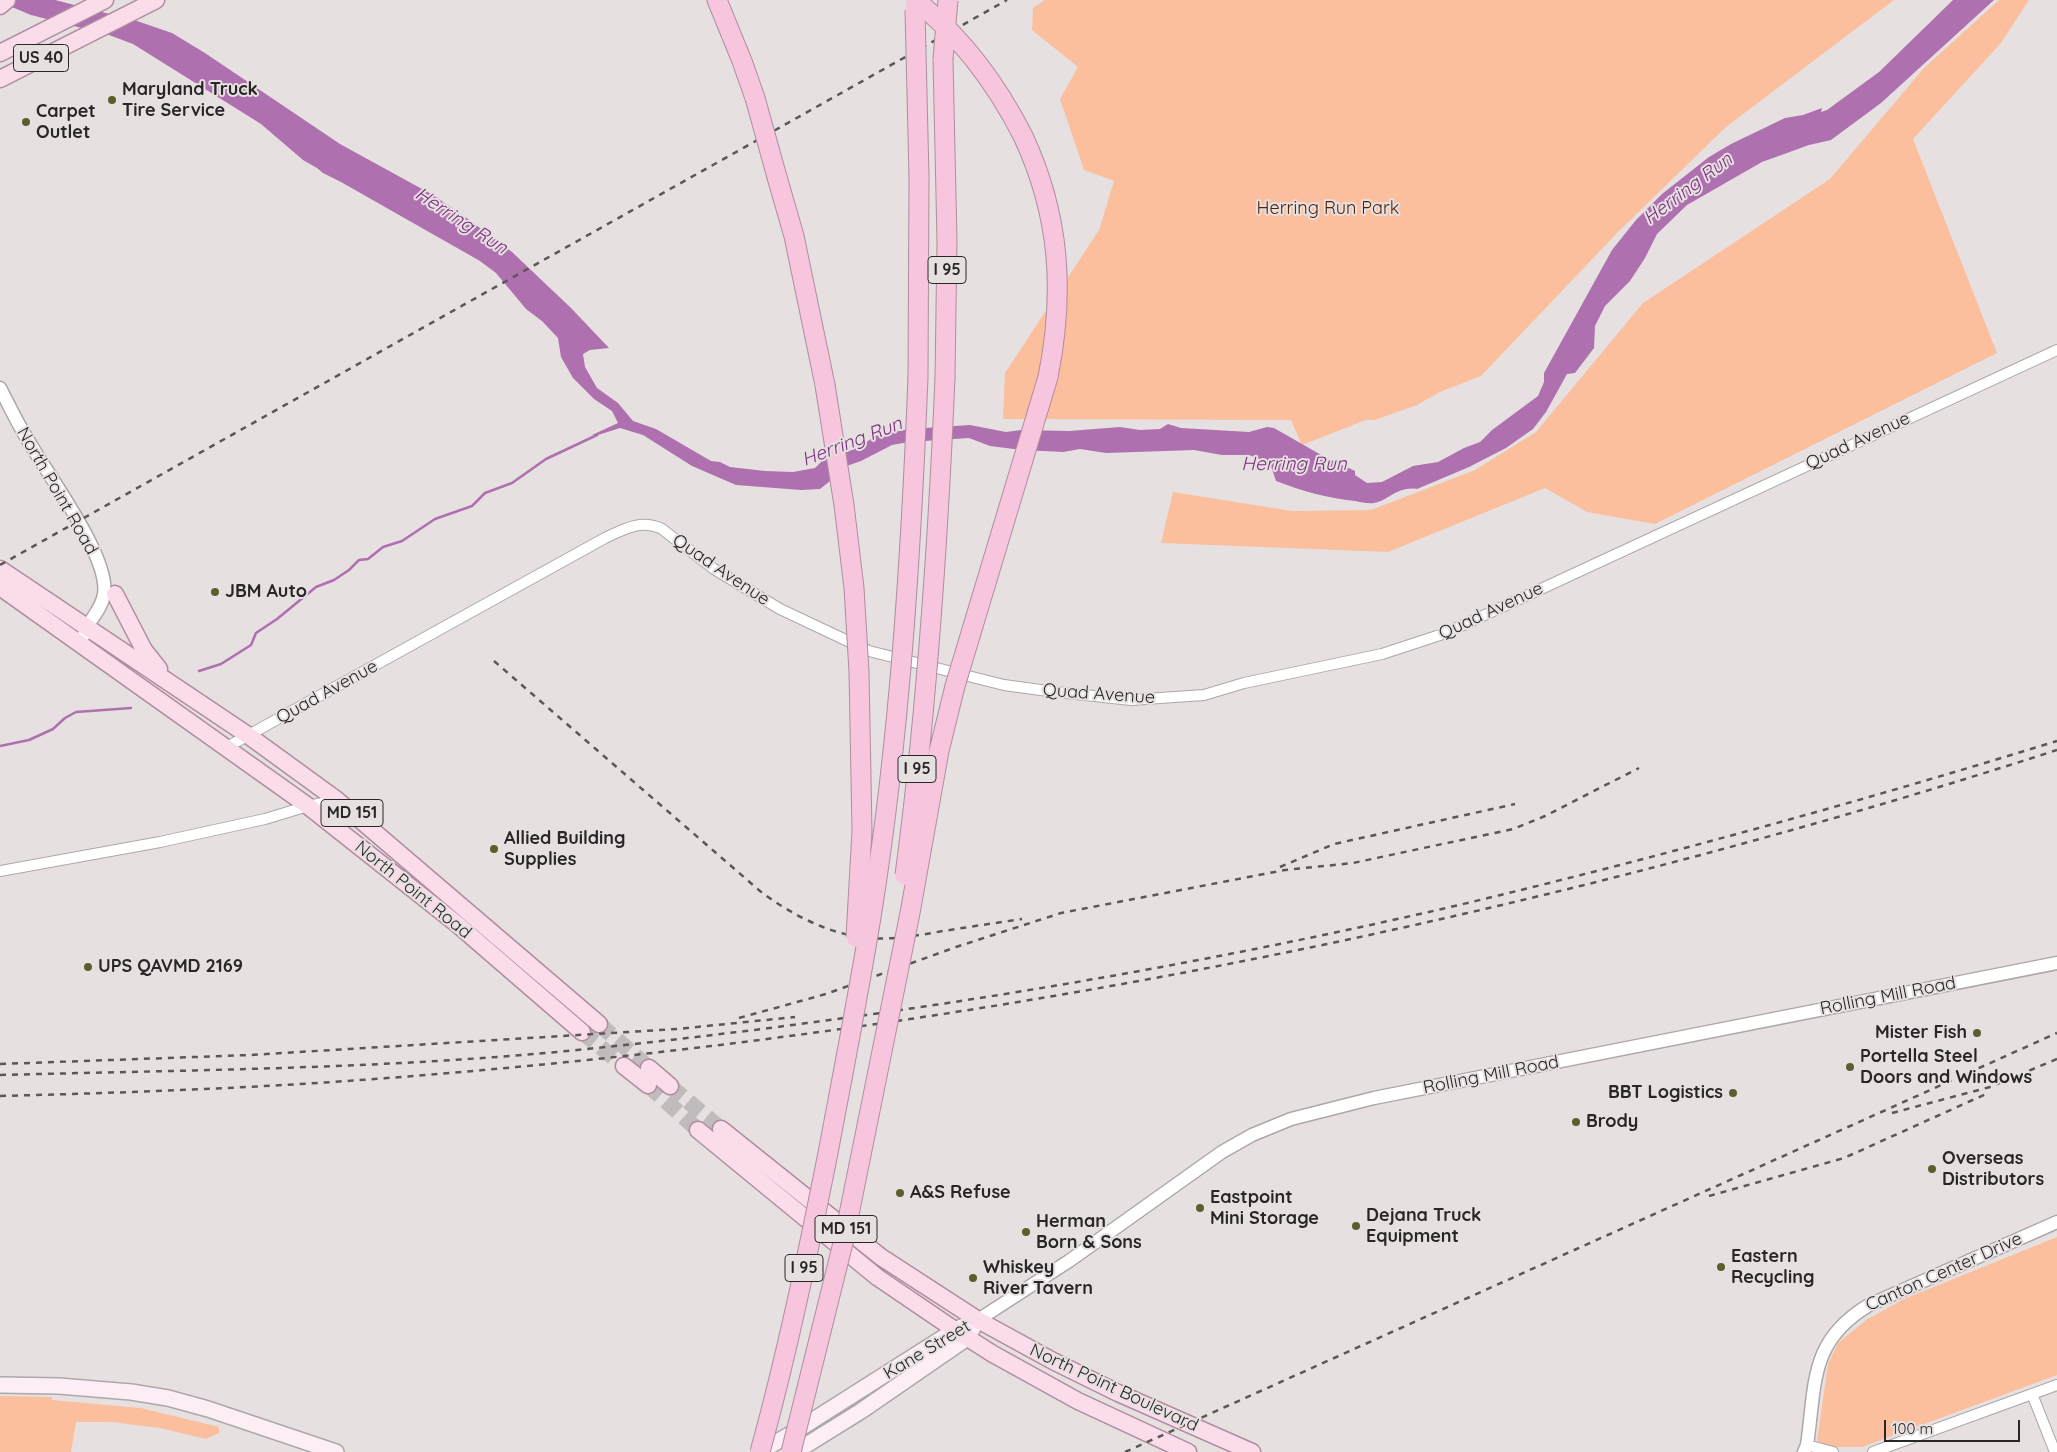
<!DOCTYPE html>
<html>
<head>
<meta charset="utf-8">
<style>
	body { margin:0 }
	#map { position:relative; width:2057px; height:1452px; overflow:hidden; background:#e6e0e1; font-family:Quicksand,sans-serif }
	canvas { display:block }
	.scale { position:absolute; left:1884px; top:1420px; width:136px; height:22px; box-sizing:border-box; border:2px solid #282626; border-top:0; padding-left:6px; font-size:15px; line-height:18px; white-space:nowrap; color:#282626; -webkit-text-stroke:4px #e6e0e1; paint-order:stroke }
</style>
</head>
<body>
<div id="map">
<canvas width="2057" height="1452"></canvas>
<div class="scale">100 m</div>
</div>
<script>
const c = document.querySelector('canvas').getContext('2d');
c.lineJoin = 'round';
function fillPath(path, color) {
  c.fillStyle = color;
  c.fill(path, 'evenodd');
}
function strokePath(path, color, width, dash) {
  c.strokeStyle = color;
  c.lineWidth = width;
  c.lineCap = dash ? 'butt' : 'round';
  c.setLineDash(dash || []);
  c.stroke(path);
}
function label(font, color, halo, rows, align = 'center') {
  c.font = font + ' Quicksand,sans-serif';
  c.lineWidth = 4;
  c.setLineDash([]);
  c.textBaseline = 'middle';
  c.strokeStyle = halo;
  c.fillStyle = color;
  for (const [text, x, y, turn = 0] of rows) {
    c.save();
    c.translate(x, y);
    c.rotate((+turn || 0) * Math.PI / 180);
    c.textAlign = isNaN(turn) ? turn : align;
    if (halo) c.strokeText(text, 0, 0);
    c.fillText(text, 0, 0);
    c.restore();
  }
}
const green = new Path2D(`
	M1045,0H1894L1726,127L1619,231L1481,376L1440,392L1417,405L1375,420H1366L1302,445L1291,420L1003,419L1005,373L1099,230L1114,181L1084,170L1060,99L1078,67L1032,30L1033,8Z
	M1999,0H2029L2001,43L1913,139L1997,353L1655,524L1587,512L1545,488L1388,552L1161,543L1173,492L1292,511L1371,510L1475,470L1536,432L1643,303L1830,179L1924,68Z
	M2057,1237V1375L1862,1447H1832L1817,1441L1828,1364L1838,1343L1866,1320L1904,1299Z
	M0,1396L52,1397V1400L141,1408L219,1427V1433L206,1439L160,1428L111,1422H76L71,1452H0Z`);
const water = new Path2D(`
	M0,0H55L137,21L172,33L205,53L340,144L433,195L468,219L512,252L571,308L609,348L590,350L583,354L585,367L597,388L618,403L633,421L656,429L711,461L720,462L730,467L765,471L793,472L815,468L824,459L833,458L861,446L875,436L909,429L970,425L1006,432L1021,430L1069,431L1120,427L1140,430L1160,429L1168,424L1181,428L1249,432L1267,427L1274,428L1323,456L1355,471V475L1367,483L1382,482L1413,466L1438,462L1464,448L1480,442L1492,430L1538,396L1544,382V373L1612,250L1636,220L1662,194L1709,157L1731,144L1785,118L1803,115L1822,108L1821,112L1827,110L1879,72L1953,0H1994L1881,103L1831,140L1809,145L1762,162L1687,205L1657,234L1645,258L1630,281L1605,306L1595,326L1594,348L1575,373L1567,374L1546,412L1533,429L1506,448L1469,467L1417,489C1397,486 1388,501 1374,503C1368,504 1361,502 1355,501C1327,498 1302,491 1276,481L1270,463L1249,455H1222L1194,450L1106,453L1080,449L1063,452L1022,450L990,446L969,438L909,442L892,445L861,461L838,469L830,481L820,489L801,490L736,485L692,466L643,435L620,428L598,435H592L618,423L612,411L594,399L573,378L561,357L558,338L542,321L526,309L496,273L480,261L341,182L323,173L317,168L303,160L261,124L133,44L109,35L31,15L0,2Z`);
const stream = new Path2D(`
	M199,671L221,664L251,645L256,633L277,619L316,587L334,580L349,570L359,560L368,559L383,547L402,541L435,519L472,506L485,493L512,483L546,459L597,435
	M0,746L29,740L53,729L65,718L76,712L131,708`);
const primaryTunnel = new Path2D(`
	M599,1024L649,1068
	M582,1032L624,1066
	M648,1085L698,1130
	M670,1086L721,1129`);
const minor = new Path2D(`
	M227,747L605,538C624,529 641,519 662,529L714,569L780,609L869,651L1004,685L1048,691L1131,700L1204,695L1244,683L1382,654L1446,633L2057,350
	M0,871L160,842L265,819L308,806L337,800
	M2032,1394L2055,1452
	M1807,1445L1833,1452
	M1873,1452L2057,1385`);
const tertiary = new Path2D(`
	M0,388C10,407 19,427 31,445C50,478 110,558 104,594C102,610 88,620 84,635
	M978,1320L1069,1261L1222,1152L1252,1135L1291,1119L1374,1098L2057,963
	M1804,1452L1807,1445C1816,1383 1809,1341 1869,1305L2057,1222`);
const secondary = new Path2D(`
	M0,1385L59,1386L131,1392L168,1398L208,1409L336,1452
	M759,1452L796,1431L955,1330L978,1320
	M795,1452L861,1411L967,1338L973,1328`);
const primary = new Path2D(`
	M0,6L7,0
	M0,53L105,0
	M0,79L156,0
	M0,569L249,736L337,800L599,1024
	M0,587L308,806L457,924L582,1032
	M115,594L144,650L159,669
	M624,1066L648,1085
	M649,1068L670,1086
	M721,1129L881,1257L978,1320L1053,1361L1118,1393L1252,1452
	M698,1130L877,1277L955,1330L993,1354L1078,1401L1188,1452`);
const motorway = new Path2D(`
	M717,0L742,61L755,98
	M943,59L947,241L945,378
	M1023,136C1060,215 1065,292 1048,377
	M777,177L794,236L825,385
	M918,377L919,177`);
const rail = new Path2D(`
	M0,565L1007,0
	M494,661L760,891C789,913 823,931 859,937C887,941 915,936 943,931C969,927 995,923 1022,919
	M1280,867L1334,844L1515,804
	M739,1018L826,994L956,947L1061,913L1285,870L1353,863L1513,829L1545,816L1639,768
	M0,1064L250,1055L677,1029L795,1017
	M0,1075C189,1070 379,1069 567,1051C867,1021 1166,973 1459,905C1660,857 1859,802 2057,741
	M0,1096C116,1093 231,1089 347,1081C927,1040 1503,929 2057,750
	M1892,1113L1990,1087L2057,1059
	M1709,1196L1844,1158L1986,1094
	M1125,1452L2057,1033`);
const motorwayBridge = new Path2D(`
	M915,0C962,37 996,83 1023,136
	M915,10L919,177
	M943,59L948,0
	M755,98L777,177
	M825,385L844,505L854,588L859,672L862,831L856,937
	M905,875C927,710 938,544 945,378
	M760,1452C787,1354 808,1253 828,1153C843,1073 859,992 872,911C900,735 911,555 918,377
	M791,1452L844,1239L910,913L939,751L955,686L1048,377`);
const markers = [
	[112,100,5,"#5b5f2c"],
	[26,122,5,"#5b5f2c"],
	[215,592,5,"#5b5f2c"],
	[494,849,5,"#5b5f2c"],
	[88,967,5,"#5b5f2c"],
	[1977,1033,5,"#5b5f2c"],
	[1850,1067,5,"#5b5f2c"],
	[1733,1093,5,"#5b5f2c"],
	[1576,1122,5,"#5b5f2c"],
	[1932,1169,5,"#5b5f2c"],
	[900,1193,5,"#5b5f2c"],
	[1200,1208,5,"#5b5f2c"],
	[1356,1226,5,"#5b5f2c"],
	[1026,1232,5,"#5b5f2c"],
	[1721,1267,5,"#5b5f2c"],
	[973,1278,5,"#5b5f2c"]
];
const shields = [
	[41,58,55],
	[947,270,38],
	[917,769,38],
	[352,813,62],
	[846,1229,62],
	[804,1268,38]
];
const shieldNames = [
	["US 40",41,58],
	["I 95",947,270],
	["I 95",917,769],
	["MD 151",352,813],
	["MD 151",846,1229],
	["I 95",804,1268]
];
const poiNames = [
	["Maryland Truck",122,90],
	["Tire Service",122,111],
	["Carpet",36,112],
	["Outlet",36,133],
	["JBM Auto",225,592],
	["Allied Building",504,839],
	["Supplies",504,860],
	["UPS QAVMD 2169",98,967],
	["Mister Fish",1967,1033,"right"],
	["Portella Steel",1860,1057],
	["Doors and Windows",1860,1078],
	["BBT Logistics",1723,1093,"right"],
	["Brody",1586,1122],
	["Overseas",1942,1159],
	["Distributors",1942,1180],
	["A&S Refuse",910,1193],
	["Eastpoint",1210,1198],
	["Mini Storage",1210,1219],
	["Dejana Truck",1366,1216],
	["Equipment",1366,1237],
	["Herman",1036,1222],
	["Born & Sons",1036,1243],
	["Eastern",1731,1257],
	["Recycling",1731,1278],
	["Whiskey",983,1268],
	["River Tavern",983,1289]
];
const parkNames = [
	["Herring Run Park",1328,209]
];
const streetNames = [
	["Quad Avenue",1858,441,-25],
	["North Point Road",57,491,60],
	["Quad Avenue",721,570,34],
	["Quad Avenue",1491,611,-25],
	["Quad Avenue",327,692,-29],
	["Quad Avenue",1099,694,4],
	["North Point Road",413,890,39],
	["Rolling Mill Road",1888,996,-11],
	["Rolling Mill Road",1491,1075,-11],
	["Canton Center Drive",1944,1272,-24],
	["Kane Street",927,1350,-31],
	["North Point Boulevard",1114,1388,25]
];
const waterNames = [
	["Herring Run",1688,189,-37],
	["Herring Run",461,221,33],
	["Herring Run",852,442,-21],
	["Herring Run",1294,464]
];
fillPath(green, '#fbbf9e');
fillPath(water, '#af70af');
strokePath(stream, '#af70af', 2.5);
strokePath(primaryTunnel, '#c0bbbc', 16, [16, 8]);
strokePath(minor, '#ada8a8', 12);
strokePath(tertiary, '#ada8a8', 15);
strokePath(secondary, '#ada8a8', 18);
strokePath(primary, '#af8d9e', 19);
strokePath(motorway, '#af8d9e', 21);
strokePath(minor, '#fff', 10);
strokePath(tertiary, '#fff', 12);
strokePath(secondary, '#fdeef5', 15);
strokePath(primary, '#fadceb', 16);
strokePath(motorway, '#f7c5de', 19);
strokePath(rail, '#5a5757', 2.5, [6, 6]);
strokePath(motorwayBridge, '#af8d9e', 21, []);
strokePath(motorwayBridge, '#f7c5de', 19);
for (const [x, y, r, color] of markers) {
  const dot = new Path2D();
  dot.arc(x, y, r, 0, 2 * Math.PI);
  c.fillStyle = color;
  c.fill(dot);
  strokePath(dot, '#e6e0e1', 2);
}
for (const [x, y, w] of shields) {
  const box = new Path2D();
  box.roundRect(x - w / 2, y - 13.5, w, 27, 4);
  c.fillStyle = '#e6e0e1';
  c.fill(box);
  strokePath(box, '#282626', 1);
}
label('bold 16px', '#282626', null, shieldNames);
label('bold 18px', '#282626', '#e6e0e1', poiNames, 'left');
label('18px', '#562300', '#e6e0e1', parkNames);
label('18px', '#282626', '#e6e0e1', streetNames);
label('italic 19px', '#7b2e7d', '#e6e0e1', waterNames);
</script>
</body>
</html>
